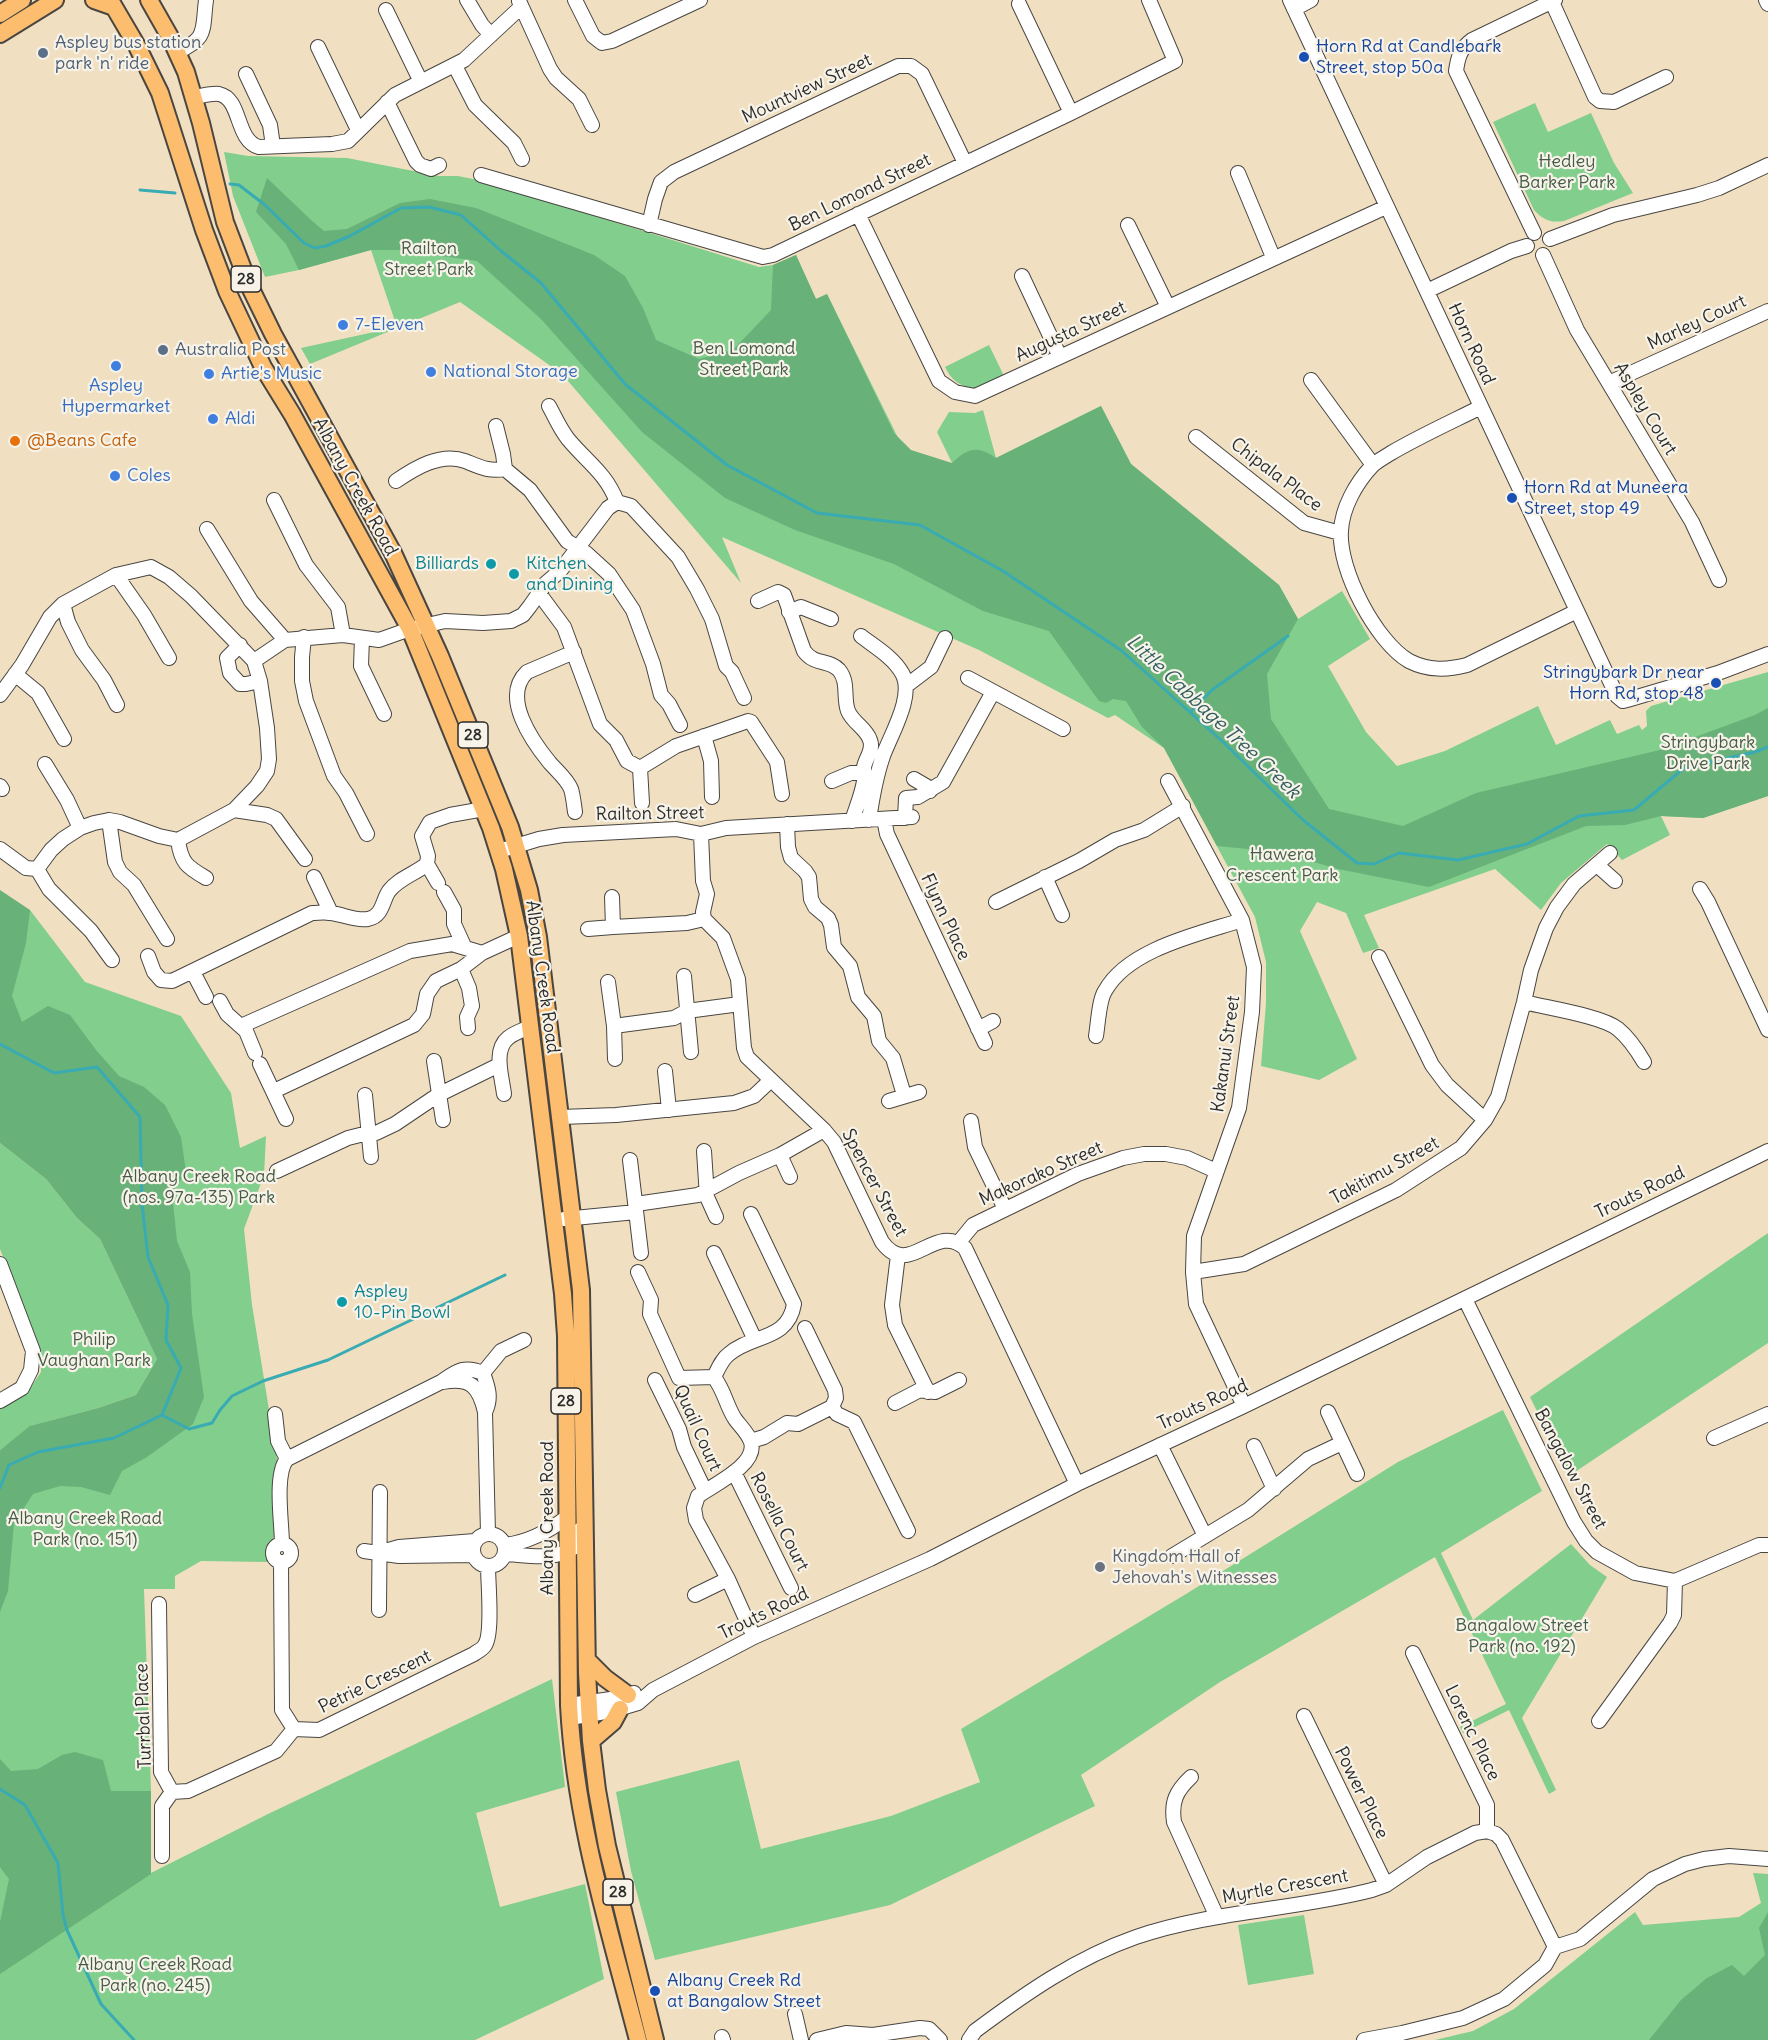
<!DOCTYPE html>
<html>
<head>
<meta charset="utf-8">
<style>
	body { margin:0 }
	canvas { display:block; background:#f1dfc1 }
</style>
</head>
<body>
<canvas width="1768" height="2040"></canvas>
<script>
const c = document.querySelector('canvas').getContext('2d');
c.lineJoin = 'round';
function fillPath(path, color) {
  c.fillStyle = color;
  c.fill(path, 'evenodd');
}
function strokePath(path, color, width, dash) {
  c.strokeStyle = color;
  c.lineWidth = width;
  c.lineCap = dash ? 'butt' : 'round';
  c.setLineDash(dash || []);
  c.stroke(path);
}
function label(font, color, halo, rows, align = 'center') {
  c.font = font + ' Delius,sans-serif';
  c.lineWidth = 4.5;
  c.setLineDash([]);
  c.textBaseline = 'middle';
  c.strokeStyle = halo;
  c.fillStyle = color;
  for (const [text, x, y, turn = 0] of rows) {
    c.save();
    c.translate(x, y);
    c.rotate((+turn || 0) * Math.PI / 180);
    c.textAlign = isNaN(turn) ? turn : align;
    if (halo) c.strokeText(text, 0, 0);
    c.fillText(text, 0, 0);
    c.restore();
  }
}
const green = new Path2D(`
	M1535,103L1548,132L1591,113L1614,163L1633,193L1564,221C1551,223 1543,220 1534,210L1493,122Z
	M224,152L248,156L347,158L439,176H458L483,181L759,267L773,265L796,255L816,299L827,294L910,462L952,463L937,432L949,412L975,413L983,410L996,458L1101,406L1131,464L1279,585L1298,619L1342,591L1370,639L1328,666L1366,732L1397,766L1445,751L1538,706L1556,745L1610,720L1617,734L1639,725L1642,730L1647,726L1646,711L1651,706L1768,672V796L1703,818L1661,816L1670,835L1622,860L1607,844L1561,883L1541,910L1495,869L1364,915L1379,948L1363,953L1346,913L1317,902L1300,931L1357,1059L1319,1080L1261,1066L1266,1003V962L1255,917L1164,748L1115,715L1108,718L979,650L722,537L741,583L562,374L460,302L310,364L301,348L397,327L371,250L299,270L265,277L233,196Z
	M989,345L1004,376L975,389C961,387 951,380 945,367Z
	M30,910L85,982L181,1016L231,1093L240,1148L266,1136L264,1175L244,1229L252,1305L277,1459L275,1535L267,1548V1562L201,1561L175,1576V1589H144L151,1791V1873L268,1814L552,1679L565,1787L476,1813L500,1907L585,1884L604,1979L475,2040H0V1489L114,1438L181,1368L0,1044V931Z
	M0,1143L46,1179L77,1218L100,1239L157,1359L136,1395L98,1408L31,1426L0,1450V1406L29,1390L41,1372V1351L0,1249Z
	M1768,1233V1343L1569,1476L1530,1397Z
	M1503,1410L1542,1491L1441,1553L1473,1620L1571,1544L1590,1565L1607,1577L1522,1718L1556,1790L1549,1794L1509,1710L1463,1733L1460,1727L1506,1704L1435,1557L1220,1682L1081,1775L1095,1806L890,1905L655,1960L631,1871L616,1792L739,1760L761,1849L891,1816L980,1782L961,1729L1186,1594L1398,1462Z
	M1753,1873L1768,1874V2040H1435L1473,2031L1514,2009L1635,1912L1643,1925L1739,1917L1761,1903Z
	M1304,1915L1314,1974L1248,1985L1238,1925Z`);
const forest = new Path2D(`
	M267,178L311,220L324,231L347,229L400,203L430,199L476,208L594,255L625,276L643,308L656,340L699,359L733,350L771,310L773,265L796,255L816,299L827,294L894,433L911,450L952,463C968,448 977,445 996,458L1101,406L1131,464L1279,585L1298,619L1267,674L1271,719L1329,809L1403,826L1476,793L1660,750L1755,715L1768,708V796L1703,818L1661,816L1625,825L1586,826L1429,887L1338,869L1279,852L1217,846L1164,748L1142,727L1126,701L1113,699L1106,703L1099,701L1049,631L983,611L894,564L795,530L725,498L642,432L541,319L477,261L400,250H371L299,270L286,244L256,212Z
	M0,890L30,910L26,943L12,996L22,1022L48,1006L70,1015L96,1050L119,1076L144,1087L165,1105L181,1137L186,1172L172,1193L177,1241L190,1272L192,1314L204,1397L193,1424L147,1457L122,1471L110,1495L81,1487L60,1486L33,1494L14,1523L8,1591L0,1612V1450L30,1426L98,1408L136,1395L157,1359L100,1239L77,1218L46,1179L0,1143Z
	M75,1752L103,1760L111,1791H151V1874L0,1974V1922L9,1879L0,1867V1759L11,1771L38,1769L62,1755Z
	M1768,1912V2040H1649L1681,2000L1707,1978L1732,1965L1744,1976L1765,1955L1759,1928Z`);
const stream = new Path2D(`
	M230,184L239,185L265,205L304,243L315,248L326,246L350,236L401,208L429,207L461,215L500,250L541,283L625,384L727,465L817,513L920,525L1003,571L1122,651L1222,741L1303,820L1357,863L1374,864L1399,853L1458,860L1527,844L1579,816L1634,810L1684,768L1755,752L1768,747
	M140,190L175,193
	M1190,712L1212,690L1288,636
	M0,1044L54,1073L97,1067L140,1117L142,1203L148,1257L168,1305L166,1340L181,1368L162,1415L114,1438L38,1452L9,1465L0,1488
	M162,1415L189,1429L212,1423L220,1410L232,1396L263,1381L328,1360L505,1275
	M0,1789L25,1805L58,1863L63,1915L67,1930L101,2004L134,2040`);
const minor = new Path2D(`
	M467,0L482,25L491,35
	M575,0L593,36L602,43L612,41L700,0
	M1290,0L1617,696L1623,701L1627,700L1718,673L1768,654
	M1766,0L1768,4
	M519,1L550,69L556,78L579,99L592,125
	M1552,2L1595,97L1600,101L1614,102L1666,77
	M1019,4L1071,113
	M1294,9L1311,0
	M386,10L421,82
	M318,47L358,130
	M177,52C208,38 202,31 206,0
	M455,66L475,105L514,143L522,159
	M246,74L270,125L273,146
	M194,97C202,96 211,93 219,94C242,99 235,140 259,147L332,144L348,141L395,95L464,60L521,7
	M387,102L416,161L420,165L431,169L439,165
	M1238,173L1273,257
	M481,175L763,257L773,255L1071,113L1175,61L1149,0
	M858,214L939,381L955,392L975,396L1386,207
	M649,225L655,199L661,182L674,172L898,66H911L922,74L965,163
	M1128,225L1168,307
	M1534,233L1456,71C1458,57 1460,49 1472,40L1555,0
	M1550,239L1613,215L1697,195L1719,188L1768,165
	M1543,255L1577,330L1692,522L1719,580
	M1022,276L1060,357
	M1427,291L1511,251L1527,246
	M1311,380L1373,465
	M1609,383L1768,311
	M549,406C555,417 560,429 568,439C587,462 606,473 617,502L631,506L678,557L697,589L712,619L726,666L732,672L744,698
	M1481,407C1451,422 1420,436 1391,453C1385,457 1377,461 1372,466C1356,483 1342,508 1341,531C1338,569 1376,642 1409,661C1429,671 1447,670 1467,665L1577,611
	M496,426L503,454L505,469
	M1196,437L1304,523L1340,533
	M396,481C415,468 441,452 465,461C480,467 489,472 505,469L530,490L567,541L586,553L609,574L633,610L653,664L661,695L669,704L680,725
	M274,500L306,565L338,607L343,635
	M207,529L251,601L285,640
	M116,575L144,615L169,658
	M538,592L564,627L600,724L616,740L627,761L640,768L642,803
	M758,601L778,592L784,595L804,651C815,666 829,659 839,670C849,682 843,698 848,711C853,723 866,728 870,740C874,750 866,757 864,767C864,771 865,776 864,781C862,794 856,808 852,821
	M63,604L68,622L82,650L104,680L117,705
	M789,612L801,607L831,619
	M861,636C875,647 893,657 902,673C915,695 891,734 883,756C876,776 872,799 869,820
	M304,637L302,657V681L306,701L334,776L346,793L367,834
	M362,638L361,666L384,714
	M240,645L227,658L230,673L240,684H246L260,681
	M574,652L527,672C501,697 532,741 550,763C557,771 567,779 571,789C573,795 574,805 575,812
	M254,661L285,640L343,635L379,640L410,629L445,621L483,623L511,621L523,615L530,606L546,583L560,571L608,508L617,502
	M15,674L38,693L64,739
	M968,678L1063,729
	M906,686L931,667L945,638
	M0,695L22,665L50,617L63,604L116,575L151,567L169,577L191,596L254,661L260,681L267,728L269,759L267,771L257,786L234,810L178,840L159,836L120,822L109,820L94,823L80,828L63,839L51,850L37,869L26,868L0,849
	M704,736L711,761L712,797
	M45,764L67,800L80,828
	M640,768L676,746L748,721L751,722L777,762L782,794
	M914,779L926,786L930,791
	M832,781L851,773H864
	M1168,781L1242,920L1254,967L1252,1012L1239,1108L1194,1236L1193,1272L1196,1304L1244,1406
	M0,786L2,789
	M234,810L267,815L276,819L305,859
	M905,818L906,798L918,797L943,782L993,692
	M884,819L887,834L985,1043
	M109,820L115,862L120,872L134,885L167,939
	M787,824L788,847L791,858L805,871L809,877L811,899L815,907L828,918L831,925L834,947L850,966L858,997L874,1016L879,1041L893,1058L904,1095
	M701,834L703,881L707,894L703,912L704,919L723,938L738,979L744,1048L747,1057L824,1130L834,1142L882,1242C910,1280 934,1221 965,1248L1077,1484
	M178,840C181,863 187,867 206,878
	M499,851L539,839L563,835L676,829L701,834L726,828L912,817
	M427,864L438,883
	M1597,865L1615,881
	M37,869L49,889L91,931L112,960
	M314,877L331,913
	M1045,877L1062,915
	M1700,889L1708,902L1768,1030
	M444,892L454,910V924L464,946
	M996,902L1079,861L1115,840L1144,830L1183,806
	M613,927L687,923L704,919
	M588,929L613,927L612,897
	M148,956L154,972L161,980L172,981L312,913C318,913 324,912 330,913C343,914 354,921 368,919C383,916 382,901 389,891C399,878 415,874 427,864L428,856L422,836L430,822L450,815L484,809
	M1379,957L1432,1065L1447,1085L1485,1120
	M461,969L469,988L472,1006L467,1017L468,1028
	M193,972L206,997
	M684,976L691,1052
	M608,982L614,1026L615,1059
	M220,1001L227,1014L246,1031L255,1053
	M1524,1002C1547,1008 1602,1016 1618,1029C1629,1038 1637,1050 1644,1062
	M241,1026L410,951L452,944L482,953
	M614,1026L674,1018L687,1011L740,1004
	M978,1029L993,1021
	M1096,1036C1098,1024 1099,1000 1105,991C1128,949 1199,934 1242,920
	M434,1061L443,1120
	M260,1064L286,1119
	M665,1071L669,1110
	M274,1091L414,1025L423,1014L427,994L436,981L461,969L482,953L519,936
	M504,1094C502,1077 493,1050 508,1038C514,1033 523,1030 530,1027
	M365,1095L371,1157
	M889,1101L919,1092
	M561,1117L616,1115L734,1103L754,1096L771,1080
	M971,1121L975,1147L1005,1209
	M704,1151L707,1197L716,1217
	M780,1155L790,1177
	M630,1160L641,1253
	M277,1171L348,1138L368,1133H376L395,1124L438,1095L499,1065
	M636,1204L698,1195L739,1173L780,1155L824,1130
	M564,1219L636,1212
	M959,1242L973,1225L1078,1174L1123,1158L1144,1154H1166L1187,1158L1216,1171
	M714,1253L755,1340
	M898,1255L892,1305L895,1325L928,1392
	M0,1264L33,1351L31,1370L22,1388L0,1401
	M638,1272L651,1300L650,1314L679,1378L714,1377
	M1193,1272L1244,1264L1396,1190L1461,1148L1485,1120L1498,1097L1524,1002L1531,970L1546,928L1557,907L1574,884L1610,853
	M1465,1299L1574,1522L1586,1541L1597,1552L1635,1573L1675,1581L1759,1545H1768
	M805,1328L835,1390L836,1398L832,1407
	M483,1373L501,1351L524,1340
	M714,1377C725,1392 726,1405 735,1419C740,1426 748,1433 751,1442C758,1465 713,1485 698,1496L694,1508L696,1520L728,1579L754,1637
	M714,1377C718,1369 722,1359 729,1354C752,1334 788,1341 794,1304L751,1214
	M655,1380L679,1429L684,1447L705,1491
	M443,1382C470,1377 479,1386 485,1412L488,1533
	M895,1403L920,1390L935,1392L959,1380
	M832,1407L837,1414L854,1422L908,1531
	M1328,1412L1357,1474
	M275,1414L278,1441L287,1459
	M1714,1438L1768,1414
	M751,1441L764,1437L787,1423L798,1424L832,1407
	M1160,1445L1205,1536
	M1254,1446L1274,1489
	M734,1472L791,1588
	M473 1550a16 16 0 1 1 32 0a16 16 0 1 1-32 0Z
	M282,1544C282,1524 274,1474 287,1459L441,1382C457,1371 464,1365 483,1373C488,1387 492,1398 485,1412
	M273 1553a9 9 0 1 1 18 0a9 9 0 1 1-18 0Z
	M505,1545C529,1542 548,1532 567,1517
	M364,1551L399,1556L473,1555
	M385,1551L399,1547L475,1541
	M505,1554C526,1555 555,1561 573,1548L577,1532L585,1526
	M1172,1556L1248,1510L1308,1459L1342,1443
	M281,1562L282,1710L294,1729L319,1730L474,1654C478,1651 483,1649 485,1645C493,1633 488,1583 488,1566
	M695,1595L728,1579
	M159,1604L161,1772L172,1792L188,1791L276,1751L294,1729
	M379,1610L380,1492
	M1413,1653L1487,1805V1831
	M569,1705L611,1699L634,1693
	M1304,1716L1386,1885
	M570,1718L611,1711L638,1703L653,1690L754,1637L930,1559L1077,1484L1244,1406L1768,1151
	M1599,1721L1670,1623L1674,1615L1675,1581
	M1191,1777C1176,1791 1171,1802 1174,1822L1217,1917
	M162,1856V1806L172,1792
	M795,2014L801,2040
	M722,2037L723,2040
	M817,2040L846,2033L873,2035L920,2028L929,2029L940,2040
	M969,2040L975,2031C1026,1993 1076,1958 1136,1937C1212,1911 1294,1910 1372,1890L1386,1885L1427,1857L1475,1833L1487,1831L1496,1834L1502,1840L1555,1947
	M1364,2040L1402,2033L1463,2018L1504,1999L1545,1965L1555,1947L1580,1939L1653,1879L1685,1864L1704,1859L1729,1856L1768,1859`);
const major = new Path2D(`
	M94,0L114,7
	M110,0L137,46L160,93L204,230L227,291L263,367L292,414L410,629L491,828L504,869L519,936L563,1294L566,1336L569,1705C575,1821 609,1928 638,2040
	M149,0L170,37L186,72L201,123L225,222L249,285L273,334L393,553L440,656L510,827L529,890L538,937L581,1290L587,1673L591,1741L597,1790L607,1846L655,2040
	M0,14L22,0
	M0,34L55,0
	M587,1660L605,1678L628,1695
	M591,1741L613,1722L620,1709`);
const markers = [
	[43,53,6,"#5c6f8a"],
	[1304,57,6,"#1a4fb4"],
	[343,325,6,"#3f7fe0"],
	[163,350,6,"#5c6f8a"],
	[116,366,6,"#3f7fe0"],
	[431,372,6,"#3f7fe0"],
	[209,374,6,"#3f7fe0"],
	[213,419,6,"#3f7fe0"],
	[15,441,6,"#e8710a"],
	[115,476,6,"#3f7fe0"],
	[1512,498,6,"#1a4fb4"],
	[491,564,6,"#0f9aa8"],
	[514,574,6,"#0f9aa8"],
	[1716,683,6,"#1a4fb4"],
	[342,1302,6,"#0f9aa8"],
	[1100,1567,6,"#6b7280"],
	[655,1991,6,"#1a4fb4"]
];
const shields = [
	[246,279,30],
	[473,735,30],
	[566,1401,30],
	[618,1892,30]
];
const shieldNames = [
	["28",246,279],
	["28",473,735],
	["28",566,1401],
	["28",618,1892]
];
const serviceNames = [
	["Aspley bus station",55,43],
	["park 'n' ride",55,64],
	["Australia Post",175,350]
];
const transitNames = [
	["Horn Rd at Candlebark",1316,47],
	["Street, stop 50a",1316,68],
	["Horn Rd at Muneera",1524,488],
	["Street, stop 49",1524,509],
	["Stringybark Dr near",1704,673,"right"],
	["Horn Rd, stop 48",1704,694,"right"],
	["Albany Creek Rd",667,1981],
	["at Bangalow Street",667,2002]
];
const streetNames = [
	["Mountview Street",807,89,-25],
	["Ben Lomond Street",860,193,-26],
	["Marley Court",1697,323,-25],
	["Augusta Street",1071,332,-25],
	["Horn Road",1471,344,65],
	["Aspley Court",1645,409,59],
	["Chipala Place",1276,475,37],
	["Albany Creek Road",355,487,61],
	["Railton Street",650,814,-1],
	["Flynn Place",945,917,65],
	["Albany Creek Road",542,977,82],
	["Kakanui Street",1226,1054,-82],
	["Takitimu Street",1385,1171,-29],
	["Makorako Street",1041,1174,-24],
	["Spencer Street",874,1183,62],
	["Trouts Road",1640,1193,-26],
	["Trouts Road",1203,1405,-25],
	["Quail Court",697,1428,66],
	["Bangalow Street",1570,1469,62],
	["Albany Creek Road",548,1518,-90],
	["Rosella Court",779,1522,63],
	["Trouts Road",764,1614,-26],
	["Petrie Crescent",375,1682,-26],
	["Turrbal Place",144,1716,-92],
	["Lorenc Place",1472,1733,64],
	["Power Place",1361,1793,64],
	["Myrtle Crescent",1285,1887,-10]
];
const parkNames = [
	["Hedley",1567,162],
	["Barker Park",1567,183],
	["Railton",429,249],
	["Street Park",429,270],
	["Ben Lomond",744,349],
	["Street Park",744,370],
	["Stringybark",1708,743],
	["Drive Park",1708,764],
	["Hawera",1282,855],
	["Crescent Park",1282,876],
	["Albany Creek Road",199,1177],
	["(nos. 97a-135) Park",199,1198],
	["Philip",94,1340],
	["Vaughan Park",94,1361],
	["Albany Creek Road",85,1519],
	["Park (no. 151)",85,1540],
	["Bangalow Street",1522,1626],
	["Park (no. 192)",1522,1647],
	["Albany Creek Road",155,1965],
	["Park (no. 245)",155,1986]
];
const shopNames = [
	["7-Eleven",355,325],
	["National Storage",443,372],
	["Artie's Music",221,374],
	["Aspley",116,386,"center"],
	["Hypermarket",116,407,"center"],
	["Aldi",225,419],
	["Coles",127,476]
];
const foodNames = [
	["@Beans Cafe",27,441]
];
const cultureNames = [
	["Billiards",479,564,"right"],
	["Kitchen",526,564],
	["and Dining",526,585],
	["Aspley",354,1292],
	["10-Pin Bowl",354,1313]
];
const worshipNames = [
	["Kingdom Hall of",1112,1557],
	["Jehovah's Witnesses",1112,1578]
];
const waterNames = [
	["Little Cabbage Tree Creek",1213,717,43]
];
fillPath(green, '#81ce8d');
fillPath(forest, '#68b178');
strokePath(stream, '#39abb2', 3);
strokePath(minor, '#494642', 16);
strokePath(major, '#494642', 20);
strokePath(minor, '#fff', 14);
strokePath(major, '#fcbd6f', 16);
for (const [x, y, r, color] of markers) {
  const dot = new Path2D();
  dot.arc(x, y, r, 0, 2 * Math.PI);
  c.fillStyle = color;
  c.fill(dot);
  strokePath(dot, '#f7f3e8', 2);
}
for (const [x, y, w] of shields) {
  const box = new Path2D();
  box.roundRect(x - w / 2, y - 13, w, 26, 4.5);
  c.fillStyle = '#f7f3e8';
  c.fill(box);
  strokePath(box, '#2b2b2b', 1.5);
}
label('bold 16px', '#2b2b2b', null, shieldNames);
label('18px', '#4e5e75', '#f7f3e8', serviceNames, 'left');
label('18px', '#164399', '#f7f3e8', transitNames, 'left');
label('18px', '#2b2b2b', '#f7f3e8', streetNames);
label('18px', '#455c48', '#f7f3e8', parkNames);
label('18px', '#366cbe', '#f7f3e8', shopNames, 'left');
label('18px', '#c56008', '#f7f3e8', foodNames, 'left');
label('18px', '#0d838f', '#f7f3e8', cultureNames, 'left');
label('18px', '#5b616d', '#f7f3e8', worshipNames, 'left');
label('italic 20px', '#315e61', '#f7f3e8', waterNames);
</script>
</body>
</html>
